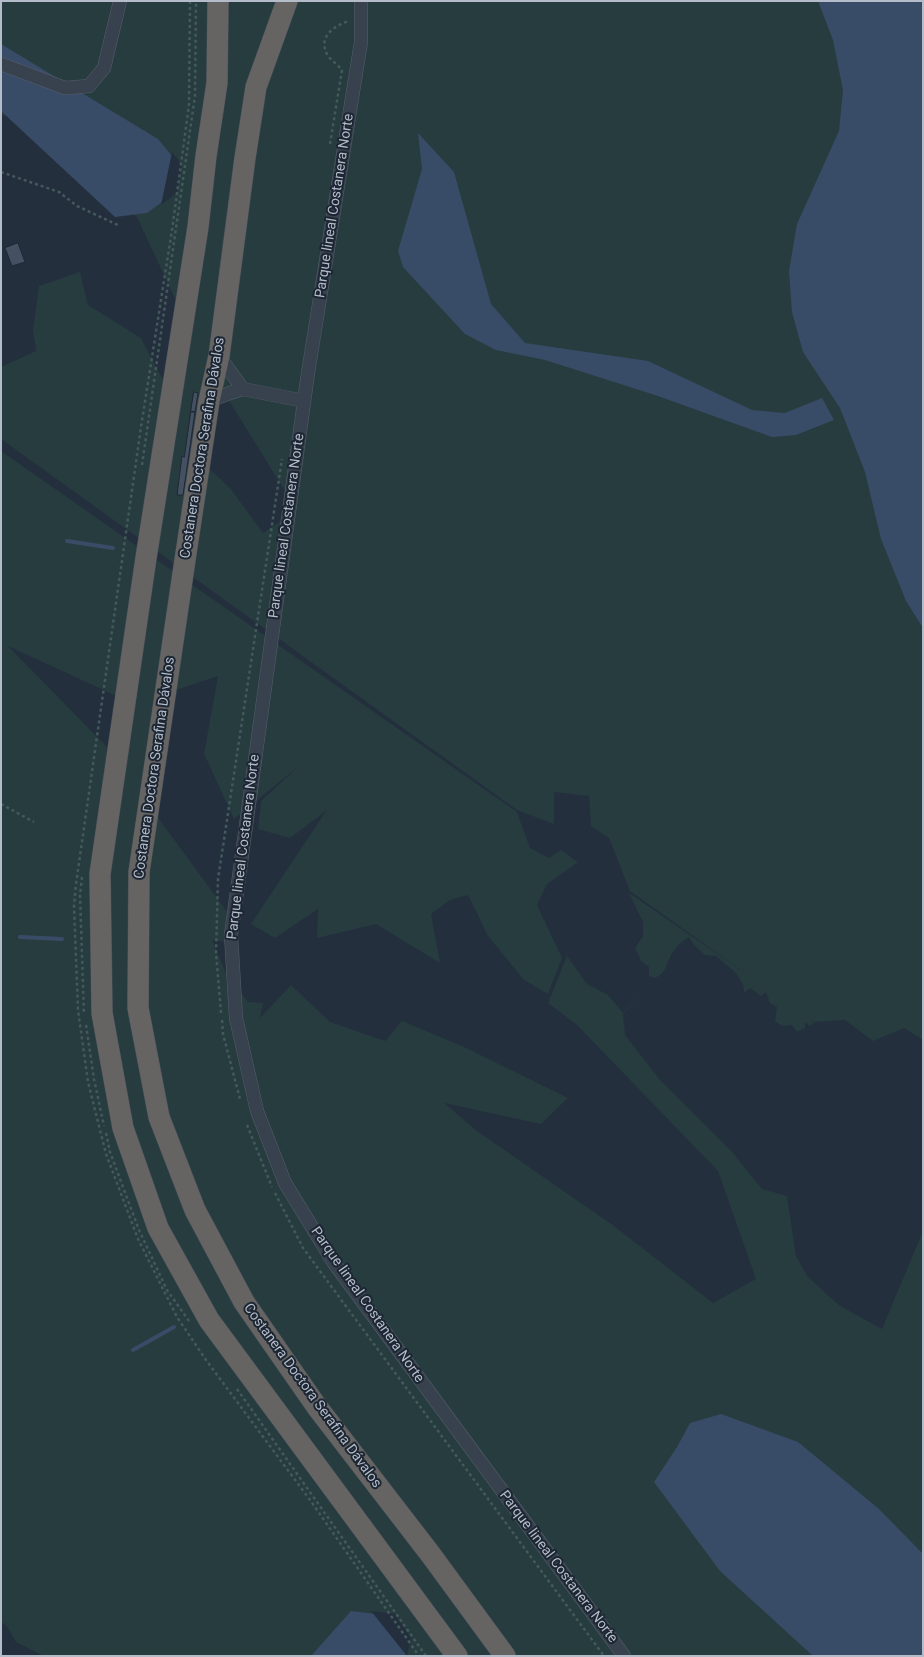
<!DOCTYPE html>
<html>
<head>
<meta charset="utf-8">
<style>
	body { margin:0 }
	#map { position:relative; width:924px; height:1657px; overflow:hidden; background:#242f3e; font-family:Roboto,sans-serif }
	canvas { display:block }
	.frame { position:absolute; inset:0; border:2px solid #b4bcc9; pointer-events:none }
</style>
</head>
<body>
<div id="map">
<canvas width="924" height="1657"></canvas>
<div class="frame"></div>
</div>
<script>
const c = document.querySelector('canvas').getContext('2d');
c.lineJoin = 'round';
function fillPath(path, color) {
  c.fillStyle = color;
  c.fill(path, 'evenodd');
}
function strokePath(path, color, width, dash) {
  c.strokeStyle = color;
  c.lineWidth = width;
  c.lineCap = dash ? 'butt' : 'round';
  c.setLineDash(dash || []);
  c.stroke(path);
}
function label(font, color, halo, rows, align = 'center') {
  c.font = font + ' Roboto,sans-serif';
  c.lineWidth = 4;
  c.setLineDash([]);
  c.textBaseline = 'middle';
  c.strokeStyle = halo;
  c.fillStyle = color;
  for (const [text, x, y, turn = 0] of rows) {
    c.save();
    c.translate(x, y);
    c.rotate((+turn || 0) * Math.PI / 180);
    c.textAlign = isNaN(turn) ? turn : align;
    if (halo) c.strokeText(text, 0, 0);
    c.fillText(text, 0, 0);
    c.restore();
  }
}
const green = new Path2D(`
	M1,1H923V1040L904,1028L873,1041L845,1020L814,1022L809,1019L814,1023L810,1026L805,1022V1028L797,1032L792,1025L782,1026L775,1021L777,1007L770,1003L766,992L761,996L750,988L744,993L743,984L735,972L716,956L705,955L694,945L689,937C682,941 675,948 671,955C666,965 666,973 655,978L623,1014L625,1035L660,1080L733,1153L762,1189L787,1196L796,1256L808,1277L840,1306L882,1329L923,1231V1656H44L16,1642L6,1625L1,1622V451L517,812L530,848L549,858L561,850L578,862L547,884L537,905L562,958L548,994L524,980L488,936L468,895L450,900L431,914L440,963L376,924L317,938L318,909L275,938L251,924L326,811L290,838L258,829L261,801L299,766L234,819L204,754L218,676L155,697L140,793L233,920L235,943L212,940L226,973L248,1002L263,1003L260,1018L291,985L330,1022L385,1041L402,1021L462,1046L568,1098L541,1124L444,1103L477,1131L614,1226L713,1303L756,1279L718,1171L577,1025L548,1003L567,956L587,984L608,995L623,1013L655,978L649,976V967L641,961L635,948L643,936V922L629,893L748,975L630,891L609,838L591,826L589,796L554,792V824L517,810L1,439V367L36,351L33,330L39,286L80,272L88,305L141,338L164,382L190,331L137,217L74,177L34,122L1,115ZM207,365L285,491L281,521L263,533L230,488L193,454ZM8,646L134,704L123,770L105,745Z`);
const water = new Path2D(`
	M818,1H923V628L906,601L881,539L865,472L840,408L803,352L792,312L789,271L797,224L839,131L843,90L833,40Z
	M1,44L158,139L180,166L175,193L147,213L115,217L1,111Z
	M418,133L454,172L491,304L525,343L648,361L752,410L785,413L822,398L834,420L796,435L772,437L655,395L545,360L496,350L465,334L403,267L398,251L422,169Z
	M721,1414L798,1442L879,1509L923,1554V1656H813L720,1571L654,1482L677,1447L690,1423Z
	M351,1611L393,1616L409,1639L405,1656H311Z`);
const pier = new Path2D(`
	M172,152L182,165L177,193L161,205Z
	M371,1611L395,1614L411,1638L407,1656Z`);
const stream = new Path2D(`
	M67,541L113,548
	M20,937L62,939
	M133,1350L174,1327`);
const building = new Path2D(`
	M18,243L25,262L12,266L5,248Z
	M194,392L198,393L195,412L191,411Z
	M191,412H195L183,495H177L182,456L184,457Z`);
const path = new Path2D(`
	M190,1L189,105L172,230L141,427L76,884L74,906L78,1010L88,1082L106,1154L138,1239L177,1317L206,1360L310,1500L419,1656
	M330,144L342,70C338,65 332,61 328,56C317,38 333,26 349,21
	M1,172L59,192L77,206L120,226
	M142,465L195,96L196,1
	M1,804L34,822
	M82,877L80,895L84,1014
	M221,1013L216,953L218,879L282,459
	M222,1020L223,1034L240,1099
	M86,1025L94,1079L104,1126
	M247,1125L272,1187
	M106,1133L110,1152L139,1230L167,1290L189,1321
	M275,1193L303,1248L604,1656
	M237,1389L426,1656`);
const minor = new Path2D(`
	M361,1V42L308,373L231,935L236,1018L257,1111L285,1183L334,1263L624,1656
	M1,64L65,88L89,86L104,68L120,1
	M219,356L243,389
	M209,401L230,393L243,389L304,401`);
const trunk = new Path2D(`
	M218,1L217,83L206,156L198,227L146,558L100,874L102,1013L123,1128L158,1228L209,1320L457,1656
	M287,1L256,87L245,158L219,356L209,401L185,560L139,872L138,1008L159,1117L195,1210L244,1302L317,1407L431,1555L505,1656`);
const streetNames = [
	["Parque lineal Costanera Norte",335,206,-81],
	["Costanera Doctora Serafina Dávalos",203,448,-81],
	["Parque lineal Costanera Norte",287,526,-82],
	["Costanera Doctora Serafina Dávalos",155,768,-82],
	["Parque lineal Costanera Norte",244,847,-83],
	["Parque lineal Costanera Norte",367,1305,55],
	["Costanera Doctora Serafina Dávalos",312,1396,54],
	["Parque lineal Costanera Norte",558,1567,53]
];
fillPath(green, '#263c3f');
fillPath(water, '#394c67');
fillPath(pier, '#242f3e');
strokePath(stream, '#394c67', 4);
fillPath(building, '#455162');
strokePath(building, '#1f2835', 1);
strokePath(minor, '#565f6c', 14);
strokePath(trunk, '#434c59', 22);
strokePath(path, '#44595c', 2.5, [3, 3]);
strokePath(minor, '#38414e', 13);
strokePath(trunk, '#656462', 21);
label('14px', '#b4bcc9', '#1d2633', streetNames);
</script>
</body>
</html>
